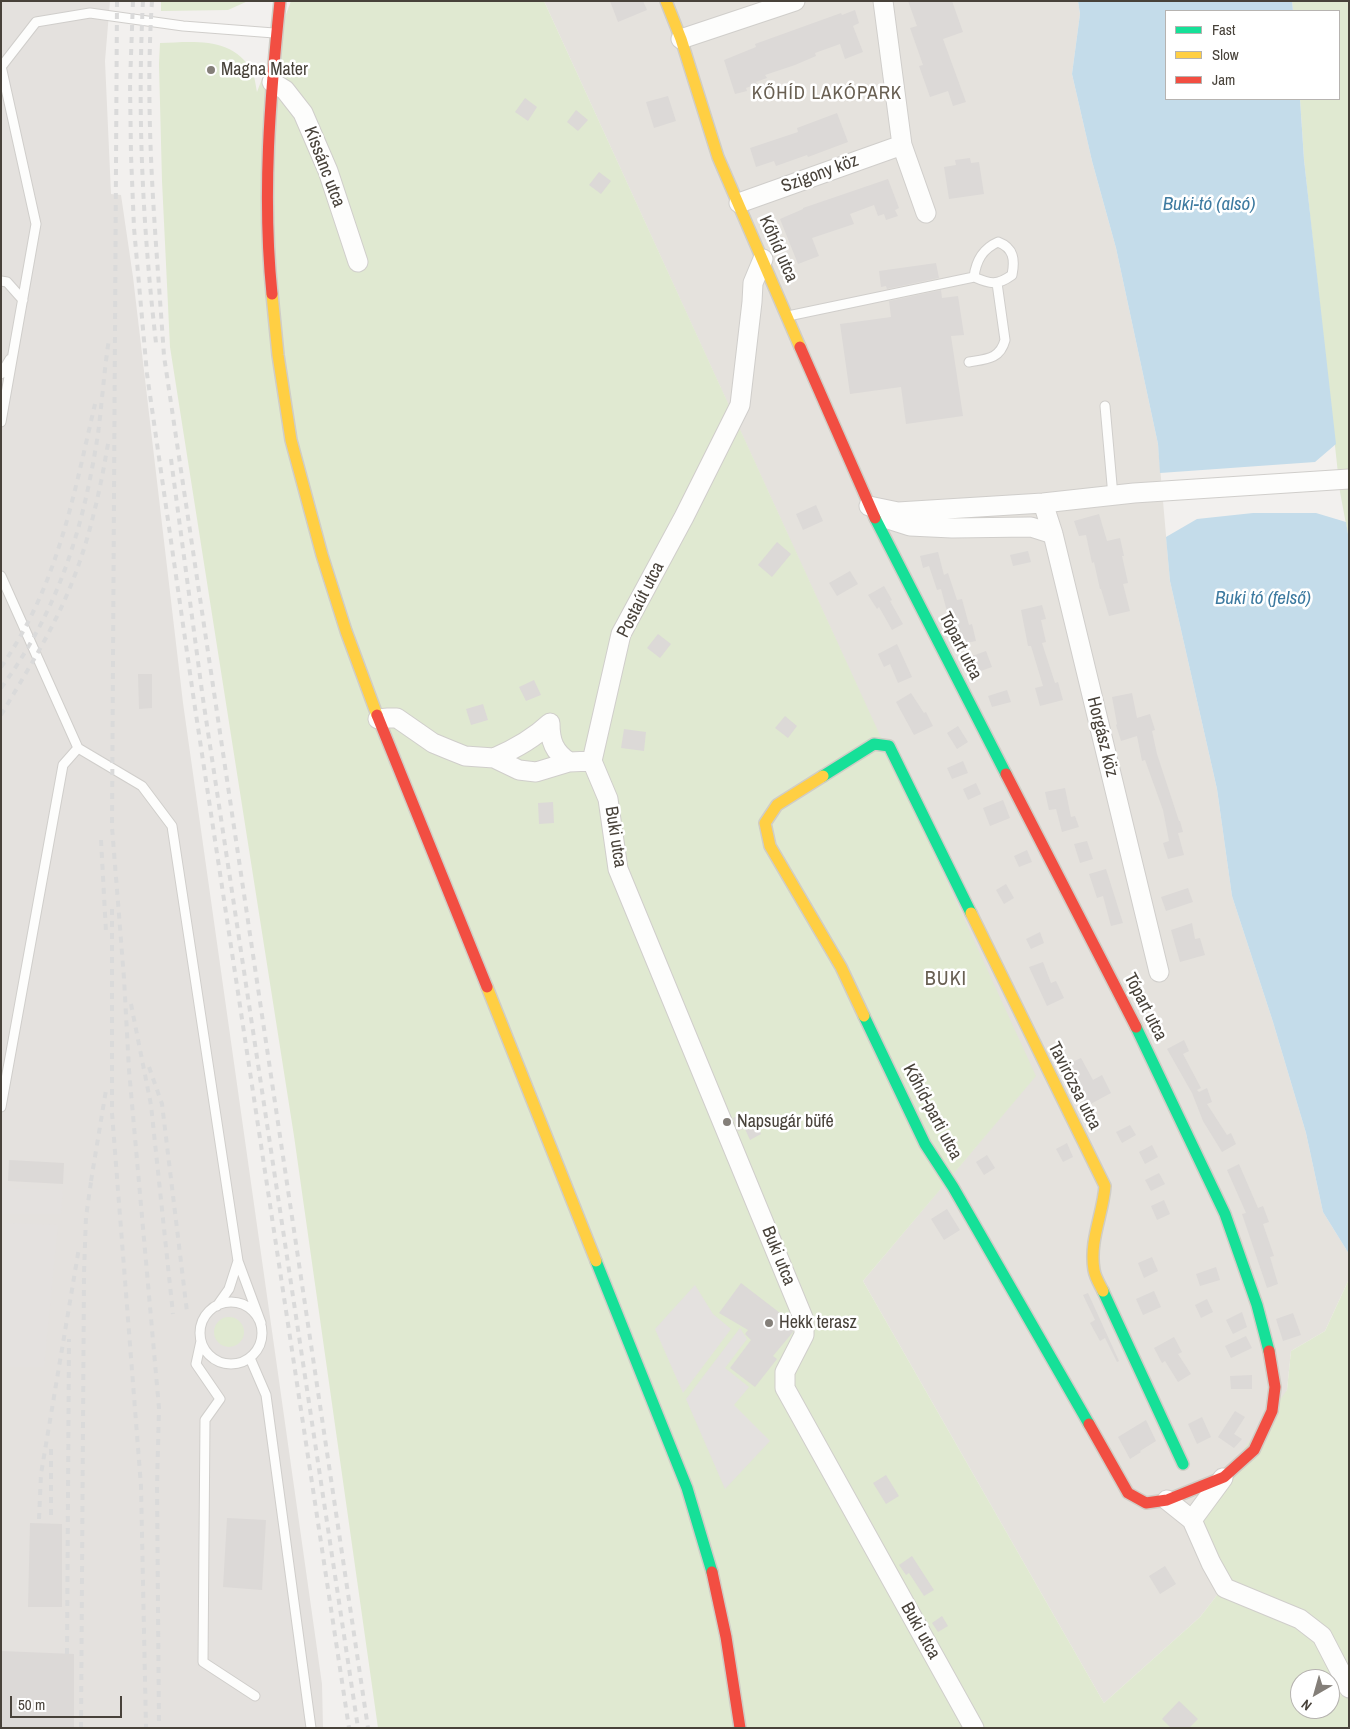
<!DOCTYPE html>
<html>
<head>
<meta charset="utf-8">
<style>
	body { margin:0 }
	#map { position:relative; width:1350px; height:1729px; overflow:hidden; background:#f2f0ee; font-family:"Archivo Narrow",sans-serif }
	canvas { display:block }
	.frame { position:absolute; inset:0; border:2px solid #48423a; pointer-events:none }
	.legend { position:absolute; left:1165px; top:10px; width:175px; height:90px; box-sizing:border-box; background:#fff; border:1px solid #b6b3b0; margin:0; padding:6px 9px; list-style:none; font-size:15px; color:#48423a }
	.legend li { display:flex; align-items:center; gap:10px; height:25px }
	.legend b { width:25px; border:1px solid #b6b3b0 }
	.north { position:absolute; left:1290px; top:1669px; width:50px; height:50px; box-sizing:border-box; background:#fff; border:1px solid #b6b3b0; border-radius:50%; rotate:218deg; font-size:14px; font-weight:700; line-height:20px; text-align:center; color:#48423a }
	.north::after { content:''; display:block; margin:auto; width:18px; height:22px; background:#847f79; clip-path:polygon(50% 0,100% 100%,50% 72%,0 100%) }
	.scale { position:absolute; left:10px; top:1696px; width:112px; height:22px; box-sizing:border-box; border:2px solid #48423a; border-top:0; padding-left:6px; font-size:15px; line-height:18px; white-space:nowrap; color:#48423a; -webkit-text-stroke:4px #fff; paint-order:stroke }
</style>
</head>
<body>
<div id="map">
<canvas width="1350" height="1729"></canvas>
<div class="frame"></div>
<ul class="legend">
<li><b style="height:6px;background:#16e098"></b>Fast</li>
<li><b style="height:6px;background:#ffcf43"></b>Slow</li>
<li><b style="height:6px;background:#f24e42"></b>Jam</li>
</ul>
<div class="north">N</div>
<div class="scale">50 m</div>
</div>
<script>
const c = document.querySelector('canvas').getContext('2d');
c.lineJoin = 'round';
function fillPath(path, color) {
  c.fillStyle = color;
  c.fill(path, 'evenodd');
}
function strokePath(path, color, width, dash) {
  c.strokeStyle = color;
  c.lineWidth = width;
  c.lineCap = dash ? 'butt' : 'round';
  c.setLineDash(dash || []);
  c.stroke(path);
}
function label(font, color, halo, rows, align = 'center') {
  c.font = font + ' "Archivo Narrow",sans-serif';
  c.lineWidth = 5;
  c.setLineDash([]);
  c.textBaseline = 'middle';
  c.strokeStyle = halo;
  c.fillStyle = color;
  for (const [text, x, y, turn = 0] of rows) {
    c.save();
    c.translate(x, y);
    c.rotate((+turn || 0) * Math.PI / 180);
    c.textAlign = isNaN(turn) ? turn : align;
    if (halo) c.strokeText(text, 0, 0);
    c.fillText(text, 0, 0);
    c.restore();
  }
}
const residential = new Path2D(`
	M544,1H1078L1080,14L1072,74L1092,161L1116,248L1158,444L1170,581L1217,789L1232,896L1273,1022L1306,1133L1323,1212L1349,1254V1279L1325,1331L1291,1351L1287,1390L1228,1581L1200,1617L1104,1703L863,1281L1035,1076Z`);
const industrial = new Path2D(`
	M1,1H110L105,61L111,194L121,195L133,277L183,703L322,1684L323,1728H1Z`);
const green = new Path2D(`
	M161,1H248L228,10L161,11Z
	M291,1H544L1036,1076L863,1281L1104,1703L1200,1617L1228,1581L1199,1510L1287,1390L1291,1351L1325,1331L1349,1279V1728H378L294,1136L170,347L162,181L159,64L160,43C194,42 234,36 253,73C255,79 256,87 257,92ZM1300,1679H1330V1709H1300Z
	M1292,1H1349V540L1340,492L1304,160L1300,99H1339V11H1293Z
	M214 1332a15 15 0 1 1 30 0a15 15 0 1 1-30 0Z`);
const parking = new Path2D(`
	M3,1188L63,1190L61,1214H1Z
	M5,1223L58,1225L44,1367H1Z
	M695,1285L713,1314L731,1329L683,1393L655,1329Z
	M740,1328L747,1339L725,1368L749,1387L734,1405L770,1441L725,1489L686,1399Z`);
const water = new Path2D(`
	M1078,1H1292L1293,11H1166V99H1300L1304,160L1336,444L1315,462L1160,473L1158,444L1116,248L1092,161L1072,74L1080,14Z
	M1253,513H1316L1346,522L1349,540V1254L1323,1212L1306,1133L1273,1022L1232,896L1217,789L1170,581L1166,537L1197,519Z`);
const building = new Path2D(`
	M610,1H643L647,10L618,22Z
	M908,1H952L963,32L943,39L966,102L953,106L948,91L930,97L919,66L923,65L910,28L917,26Z
	M855,10L859,23L853,26L863,52L845,59L840,44L815,53L816,56L795,65L765,75L767,78L756,82L757,84L746,88L747,91L735,94L724,60L756,47L755,44L841,13L842,15Z
	M668,96L676,121L654,128L646,102Z
	M525,98L537,107L528,121L515,112Z
	M576,110L588,120L578,131L567,122Z
	M837,113L848,142L808,157L807,155L776,166L774,161L756,167L750,148L798,132L797,128Z
	M970,158L971,163L979,162L984,194L949,199L944,167L956,165L955,160Z
	M599,172L611,181L601,194L589,185Z
	M888,179L899,208L895,210L898,216L886,220L884,214L878,216L874,205L850,214L854,224L812,238L819,256L798,264L780,219L803,209V208Z
	M936,263L939,278L887,289L886,286L881,287L879,271Z
	M941,290L942,298L958,296L964,335L951,336L963,416L906,424L901,387L850,394L840,324L891,317L889,301Z
	M816,505L823,521L803,530L796,514Z
	M1099,514L1107,541L1120,538L1124,556H1122L1128,583L1123,584L1130,611L1109,616L1101,589H1100L1094,562L1092,563L1086,535L1079,536L1074,521Z
	M777,542L791,554L772,577L758,565Z
	M1028,551L1031,562L1013,566L1010,555Z
	M938,552L944,575L948,573L957,600L962,599L969,625L972,624L976,641L961,644L953,613L948,615L941,589L937,590L929,566L923,568L920,556Z
	M850,571L858,584L837,596L829,583Z
	M884,586L892,600L890,601L903,624L892,630L879,607L877,609L868,595Z
	M1042,605L1046,619L1041,620L1046,642L1042,643L1055,683L1058,682L1063,700L1040,706L1035,688L1043,686L1031,646H1028L1021,610Z
	M658,634L671,644L660,658L647,648Z
	M897,644L912,677L898,683L890,664L884,667L878,654Z
	M986,651L992,667L978,672L972,656Z
	M138,674H152V708L139,709Z
	M534,680L541,695L526,701L519,687Z
	M1007,690L1011,702L992,707L988,696Z
	M911,693L924,713L926,712L933,726L914,735L896,702Z
	M1132,693L1137,718L1150,714L1155,730L1152,731L1157,754L1179,821H1180L1183,832L1178,833L1184,855L1168,859L1163,843L1169,841L1163,810L1145,760L1142,761L1137,736L1121,741L1116,725L1117,724L1112,697Z
	M483,704L488,720L471,725L466,709Z
	M785,716L797,726L788,738L775,728Z
	M958,726L968,742L957,749L947,733Z
	M624,729L646,732L644,751L621,748Z
	M963,761L968,773L952,779L947,768Z
	M976,783L981,794L968,800L963,789Z
	M1065,788L1071,817L1075,816L1079,827L1062,832L1056,809L1049,810L1045,792Z
	M1003,800L1010,818L990,826L983,808Z
	M553,802L554,823L539,824L538,803Z
	M1087,841L1093,859L1080,863L1074,844Z
	M1027,850L1032,862L1019,867L1014,856Z
	M1106,869L1123,923L1111,926L1103,896L1097,898L1089,874Z
	M1006,884L1014,898L1004,904L996,890Z
	M1188,888L1193,902L1166,911L1161,897Z
	M1192,923L1195,939L1200,938L1205,955L1180,962L1171,930Z
	M1040,932L1044,943L1031,949L1026,939Z
	M1043,962L1051,983L1056,981L1064,998L1047,1006L1029,967Z
	M1184,1040L1189,1051L1183,1054L1201,1088L1197,1090L1199,1092L1207,1088L1212,1102L1207,1104L1227,1135L1231,1133L1236,1144L1222,1152L1203,1121L1192,1093L1167,1049Z
	M1081,1058L1093,1080L1102,1075L1111,1093L1087,1106L1077,1088L1080,1087L1068,1064Z
	M744,1113L750,1126L756,1123L761,1134L750,1140L745,1129L746,1128L738,1131L733,1118Z
	M1130,1125L1136,1135L1122,1143L1116,1132Z
	M1067,1143L1073,1157L1063,1162L1056,1149Z
	M1152,1145L1158,1157L1145,1164L1139,1152Z
	M987,1155L995,1168L984,1175L976,1162Z
	M9,1160L64,1163L63,1184L8,1181Z
	M1239,1164L1258,1208L1263,1206L1269,1222L1263,1224L1274,1256L1270,1257L1278,1284L1267,1288L1242,1214L1246,1213L1227,1170Z
	M1159,1173L1165,1184L1151,1191L1145,1180Z
	M1164,1200L1170,1214L1157,1220L1151,1206Z
	M947,1209L960,1230L944,1240L931,1219Z
	M1152,1257L1158,1271L1144,1278L1138,1263Z
	M1216,1267L1220,1280L1200,1286L1196,1274Z
	M741,1283L793,1323V1332L773,1356L777,1359L755,1387L730,1368L751,1340L745,1334L748,1330L719,1313Z
	M1154,1291L1161,1307L1143,1315L1136,1299Z
	M1088,1293L1119,1361L1117,1362L1105,1338L1100,1341L1090,1323L1095,1320L1083,1295Z
	M1207,1299L1213,1312L1201,1318L1195,1305Z
	M1242,1312L1247,1327L1233,1334L1226,1320Z
	M1293,1313L1301,1335L1283,1341L1276,1319Z
	M1246,1336L1252,1348L1231,1358L1225,1346Z
	M1174,1337L1182,1352L1178,1354L1191,1374L1178,1382L1165,1361L1162,1363L1154,1348Z
	M1252,1375V1389H1231L1230,1376Z
	M1235,1411L1245,1417L1234,1434L1242,1439L1234,1448L1218,1437Z
	M1202,1417L1211,1437L1197,1444L1188,1424Z
	M1146,1420L1156,1441L1140,1451L1141,1452L1130,1459L1118,1437Z
	M886,1475L899,1496L886,1504L873,1483Z
	M227,1518L266,1520L262,1590L223,1587Z
	M30,1523L62,1524V1607H28Z
	M912,1556L934,1590L924,1596L909,1573L906,1575L899,1565Z
	M1165,1566L1176,1584L1160,1594L1149,1576Z
	M942,1616L948,1626L938,1632L932,1623Z
	M1,1651L74,1654V1728H1Z
	M1179,1701L1198,1719L1189,1728H1171L1162,1719Z`);
const lane = new Path2D(`
	M1,67L36,22L90,13L183,26L274,33
	M1,281L7,282L23,300
	M788,316L974,277C990,284 997,286 1012,275C1015,260 1014,248 998,242C982,249 976,261 974,277
	M969,362C987,359 1000,359 1005,340L997,283
	M1,374L10,359
	M1105,406L1113,496
	M1,422L36,224L1,66
	M1,576L78,748L142,786L172,826L238,1261L261,1323
	M1,1107L63,765L78,748
	M200 1333a31 31 0 1 1 62 0a31 31 0 1 1-62 0Z
	M217,1306L229,1289L238,1261
	M201,1341L196,1364L220,1399L205,1420L203,1662L255,1696
	M250,1358L266,1395L311,1728`);
const street = new Path2D(`
	M883,1L902,145L926,213
	M681,39L795,1
	M272,82L285,90L303,113L328,171L358,262
	M739,203L902,145
	M1043,503L1053,534L1159,972
	M869,506L898,512L1043,503L1134,493L1349,479
	M883,515L888,519L910,526L952,528L1031,527L1053,534
	M378,719L388,718H397L433,743L450,750L465,756L494,758L519,770L536,772L569,762L592,761
	M550,723C550,741 554,752 569,762
	M494,758C515,749 533,739 550,723
	M592,761L608,799L618,869L804,1320V1335L785,1372V1388L974,1728
	M592,761L621,634L684,517L740,405L752,302L753,283L763,259
	M1167,1500L1192,1520L1223,1478
	M1192,1520L1211,1563L1225,1588L1300,1619L1322,1636L1349,1688`);
const fast = new Path2D(`
	M875,518L1006,774
	M823,776L874,744L889,746L971,913
	M864,1016L925,1144L953,1187L1089,1424
	M1136,1027L1225,1214L1257,1305L1269,1351
	M596,1261L687,1488L712,1572
	M1103,1291L1183,1464`);
const slow = new Path2D(`
	M666,1L681,39L718,157L800,347
	M272,294L278,355L291,440L322,555L346,631L377,715
	M823,776L777,805L765,823L770,846L841,967L864,1016
	M971,913L1105,1186C1103,1214 1089,1241 1094,1270C1095,1277 1100,1285 1103,1291
	M487,987L596,1261`);
const jam = new Path2D(`
	M272,294C262,196 270,98 280,1
	M800,347L875,518
	M377,715L487,987
	M1006,774L1136,1027
	M1089,1424L1128,1493L1146,1503L1167,1500L1224,1477L1254,1450L1272,1411L1275,1387L1269,1351
	M712,1572L726,1637L740,1728`);
const rail = new Path2D(`
	M117,1L112,827L124,978L129,1070L159,1408L157,1486L159,1728
	M133,1L130,83L131,155L134,228L147,374L194,701L349,1728
	M143,1C137,115 143,230 156,343
	M152,1C144,120 156,238 164,356L368,1728
	M171,459L203,699L358,1728
	M1,667C58,585 73,498 95,404
	M1,688C59,609 83,530 98,434C102,403 104,371 109,339
	M1,715C27,671 55,627 73,580C91,534 101,486 109,438
	M101,840L106,932
	M112,909V1113L141,1486L146,1728
	M131,1004L151,1105L173,1314
	M149,1067L162,1104L187,1312
	M91,1181L106,1090
	M51,1449V1517
	M39,1519L41,1474L79,1248
	M67,1654L69,1339
	M81,1728L84,1273L86,1217L92,1175`);
const markers = [
	[211,70,5,"#847f79"],
	[727,1122,5,"#847f79"],
	[769,1323,5,"#847f79"]
];
const poiNames = [
	["Magna Mater",221,70],
	["Napsugár büfé",737,1122],
	["Hekk terasz",779,1323]
];
const streetNames = [
	["Kissánc utca",324,167,69],
	["Szigony köz",820,174,-20],
	["Kőhíd utca",778,249,66],
	["Postaút utca",641,600,-63],
	["Tópart utca",960,646,63],
	["Horgász köz",1102,737,76],
	["Buki utca",615,837,81],
	["Tópart utca",1145,1007,63],
	["Tavirózsa utca",1074,1086,63],
	["Kőhíd-parti utca",932,1112,62],
	["Buki utca",778,1256,68],
	["Buki utca",920,1631,61]
];
const neighbourhoodNames = [
	["KŐHÍD LAKÓPARK",827,94]
];
const waterNames = [
	["Buki-tó (alsó)",1209,205],
	["Buki tó (felső)",1263,599]
];
const quarterNames = [
	["BUKI",946,980]
];
fillPath(residential, '#e5e2dd');
fillPath(industrial, '#e4e1de');
fillPath(green, '#e0e9d1');
fillPath(parking, '#e4e1df');
fillPath(water, '#c4dcea');
fillPath(building, '#dcd9d7');
strokePath(lane, '#d0cecb', 11);
strokePath(street, '#d0cecb', 21);
strokePath(fast, '#d0cdc6', 14);
strokePath(slow, '#d0cdc6', 14);
strokePath(jam, '#d0cdc6', 14);
strokePath(lane, '#fdfdfc', 9);
strokePath(street, '#fdfdfc', 19);
strokePath(fast, '#16e098', 11);
strokePath(slow, '#ffcf43', 11);
strokePath(jam, '#f24e42', 11);
strokePath(rail, '#dadada', 4, [6, 6]);
for (const [x, y, r, color] of markers) {
  const dot = new Path2D();
  dot.arc(x, y, r, 0, 2 * Math.PI);
  c.fillStyle = color;
  c.fill(dot);
  strokePath(dot, '#fff', 2);
}
label('18px', '#48423a', '#fff', poiNames, 'left');
label('18px', '#48423a', '#fff', streetNames);
c.letterSpacing = '1px';
label('19px', '#696053', '#fff', neighbourhoodNames);
c.letterSpacing = '0px';
label('italic 19px', '#3d7aa0', '#fff', waterNames);
c.letterSpacing = '1px';
label('20px', '#696053', '#fff', quarterNames);
c.letterSpacing = '0px';
</script>
</body>
</html>
